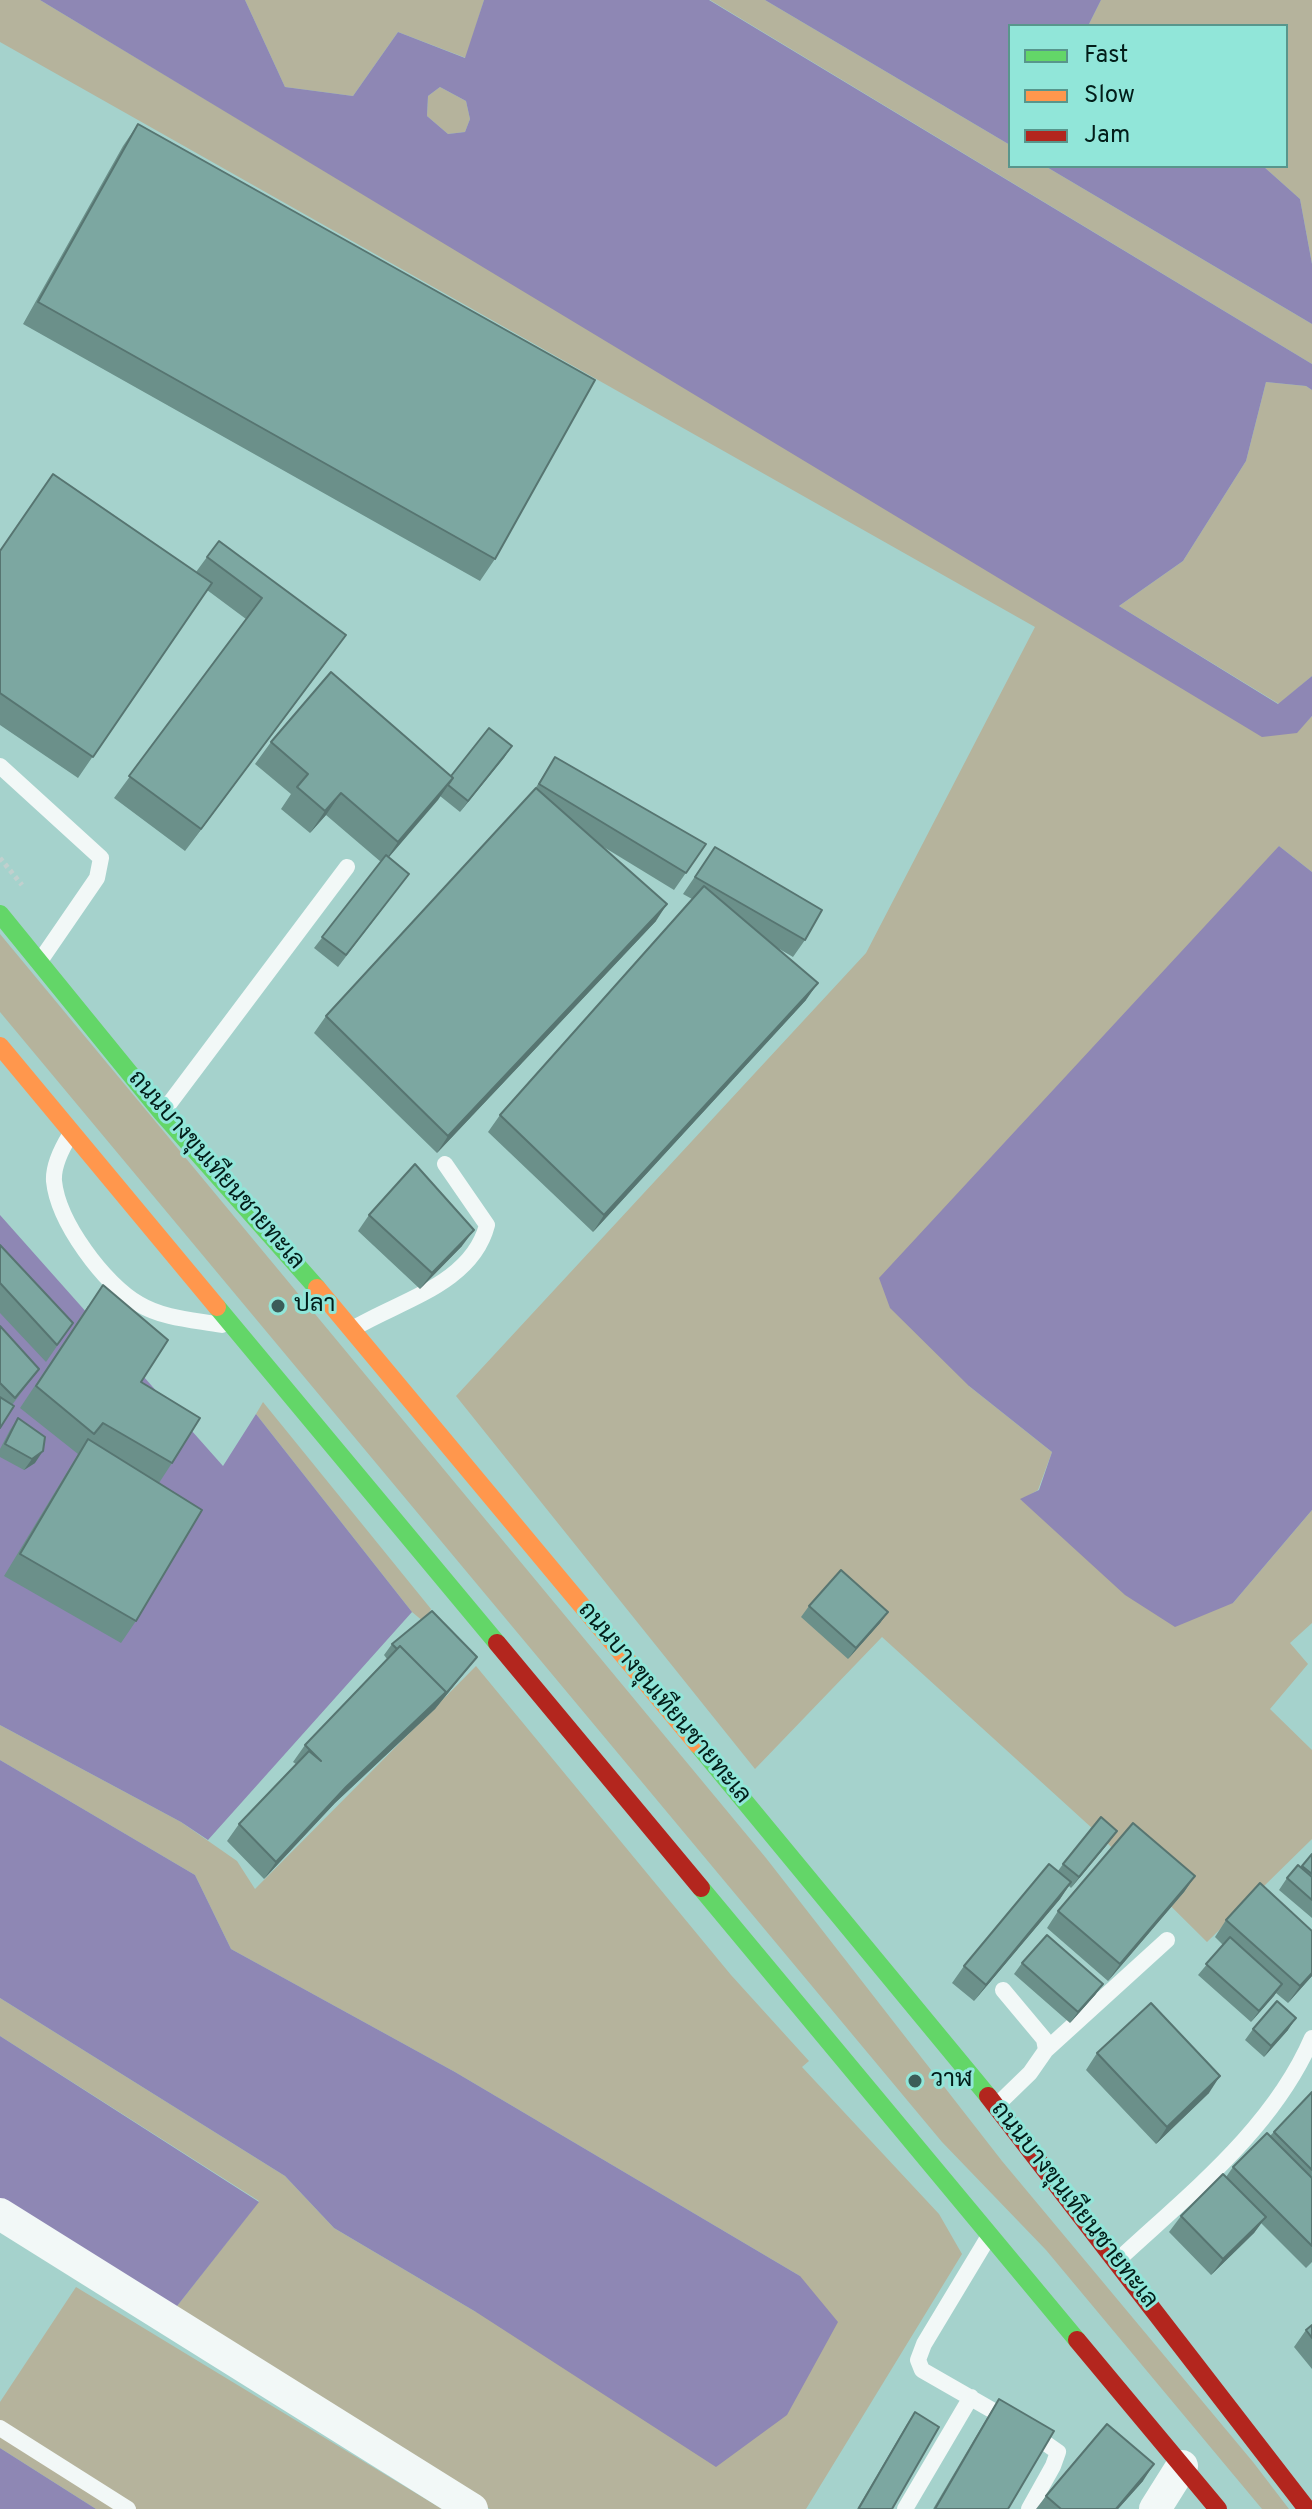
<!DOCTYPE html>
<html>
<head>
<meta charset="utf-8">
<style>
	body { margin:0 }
	#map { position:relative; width:1312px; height:2509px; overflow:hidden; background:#a5d2cc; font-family:Overpass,sans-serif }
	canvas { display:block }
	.legend { position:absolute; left:1008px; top:24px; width:280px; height:144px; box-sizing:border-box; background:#91e6d9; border:2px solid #58968c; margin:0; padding:10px 14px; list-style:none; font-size:24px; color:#021d19 }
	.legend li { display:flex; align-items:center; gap:16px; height:40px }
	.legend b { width:40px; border:2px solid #58968c }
</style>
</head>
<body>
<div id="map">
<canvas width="1312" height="2509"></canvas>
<ul class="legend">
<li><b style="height:10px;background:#63d668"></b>Fast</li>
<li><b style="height:10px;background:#ff974d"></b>Slow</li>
<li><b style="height:10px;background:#b3261e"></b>Jam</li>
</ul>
</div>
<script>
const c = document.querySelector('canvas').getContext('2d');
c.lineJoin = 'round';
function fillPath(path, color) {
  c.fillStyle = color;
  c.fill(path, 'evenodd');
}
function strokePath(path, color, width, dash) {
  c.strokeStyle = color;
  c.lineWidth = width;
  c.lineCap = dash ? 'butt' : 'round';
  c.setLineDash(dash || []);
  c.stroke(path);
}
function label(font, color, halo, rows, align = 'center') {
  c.font = font + ' Overpass,Sarabun,sans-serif';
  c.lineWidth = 6;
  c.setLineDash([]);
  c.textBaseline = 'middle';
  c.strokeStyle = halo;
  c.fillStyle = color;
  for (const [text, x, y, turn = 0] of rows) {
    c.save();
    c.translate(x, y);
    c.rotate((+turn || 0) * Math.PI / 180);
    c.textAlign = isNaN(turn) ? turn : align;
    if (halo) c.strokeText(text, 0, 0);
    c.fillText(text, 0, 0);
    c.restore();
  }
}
const green = new Path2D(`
	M0,0H40L856,490L1296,733L1312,716V872L1279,846L969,1386L1052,1452L1038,1490L1021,1500L1233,1603L1312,1510V1623L1290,1643L1308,1664L1270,1709L1312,1750V1839L1207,1942L1093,1829L882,1637L755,1769L456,1396L866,953L1035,627L0,42Z
	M245,0H484L466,58L398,32L353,96L285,87Z
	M710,0H765L1010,145V166H1045L1312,324V364Z
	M1101,0H1312V264L1300,199L1263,166H1286V26H1088Z
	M440,87L466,101L470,119L465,132L448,134L427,116L428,96Z
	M1266,382L1306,386L1312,390V676L1279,704L1119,606L1183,561L1246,461Z
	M0,934L766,1858L1002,2161L1253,2462L1289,2509H1262L1046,2250L942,2142L0,1012Z
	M263,1402L431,1609L424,1622L412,1612L256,1414Z
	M476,1666L731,1975L809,2061L802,2067L939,2214L962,2254L806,2509H490L170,2315L259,2201L0,2036V1998L285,2176L334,2228L476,2312L800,2276L455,2072L231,1949L195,1875L0,1760V1725L181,1822L237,1861L255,1889Z
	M76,2287L442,2509H96L0,2448V2402Z`);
const water = new Path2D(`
	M40,0H245L285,87L353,96L398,32L465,58L484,0H709L1312,364V390L1306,386L1266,382L1246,461L1183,561L1119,606L1278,704L1312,676V716L1297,733L1262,737ZM440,87L466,101L470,119L465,132L448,134L427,116L428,96Z
	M765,0H1101L1088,26H1010V145Z
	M1045,166H1263L1300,199L1312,264V324Z
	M1279,846L1312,872V1510L1233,1603L1175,1627L1125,1595L1020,1499L1039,1490L1052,1452L969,1386L890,1308L879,1278Z
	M0,1215L223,1466L256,1414L412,1612L208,1840L181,1822L0,1725Z
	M0,1760L195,1875L231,1949L455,2072L800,2276L838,2322L787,2415L716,2467L476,2312L334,2228L285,2176L0,1998Z
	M0,2036L259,2202L170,2315L0,2205Z
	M0,2448L96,2509H0Z`);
const path = new Path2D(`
	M0,858L22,885`);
const lane = new Path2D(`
	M0,766L101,858L97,878L40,961
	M163,1112L347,867
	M70,1135C62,1148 53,1165 54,1181C58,1222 104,1284 139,1304C164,1319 195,1320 222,1325
	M356,1327C402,1300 472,1283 487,1225L445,1164
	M1046,2050L1167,1940
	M997,2105L1030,2073L1046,2050L1044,2039L1003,1990
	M989,2236L924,2344L918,2360L922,2370L1011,2421
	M1118,2260C1189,2194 1273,2129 1312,2038
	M0,2428L128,2509
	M905,2509L971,2397
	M1029,2509L1053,2466L1058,2452L1031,2433`);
const street = new Path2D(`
	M0,2214L472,2509
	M1155,2509L1182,2466`);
const fast = new Path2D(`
	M0,914L162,1113L317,1288
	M217,1307L497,1643
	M698,1745L988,2096
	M701,1888L1077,2340`);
const slow = new Path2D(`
	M0,1046L217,1307
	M317,1288L698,1745`);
const jam = new Path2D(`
	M497,1643L701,1888
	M988,2096L1307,2509
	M1077,2340L1218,2509`);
const wall = new Path2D(`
	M138,124L495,559L480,581L23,324L123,146Z
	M0,550L196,572L207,557L346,635L185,851L114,798L246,619L207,590L78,778L0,725Z
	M271,742L451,776L512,746L460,812L440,796L388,858L409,874L338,967L314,948L381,862L326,815L310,833L281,809L291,794L255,764Z
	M555,757L706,844L674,890L602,846L656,921L437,1153L314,1033L326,1016L533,792Z
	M715,847L805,940L793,957L776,947L806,1000L593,1232L488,1132L500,1115L692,899L683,894Z
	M369,1215L462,1246L420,1289L358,1231Z
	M0,1245L73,1323L46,1362L0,1313Z
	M88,1306L141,1382L172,1463L159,1483L136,1621L121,1643L4,1576L78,1454L20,1408Z
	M0,1326L39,1369L12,1405L0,1428Z
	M18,1418L35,1463L24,1470L0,1457V1449L10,1430Z
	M809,1606L888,1612L880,1623L848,1659L801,1617Z
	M392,1644L477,1657L435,1709L335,1803L264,1879L227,1841L239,1824L296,1764L293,1762L305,1745L387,1659L384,1655Z
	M1109,1842L1071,1888L1069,1886L1060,1899L974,2001L952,1983L964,1966L1058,1871L1063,1864Z
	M1312,1854V1918L1279,1890L1287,1878L1301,1868Z
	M1195,1876L1184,1892L1108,1981L1047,1928L1058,1911Z
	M1226,1920L1312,1931V1976L1288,2003L1276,1993L1251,2022L1198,1975L1223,1945L1215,1937Z
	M1022,1963L1103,1984L1095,1995L1070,2023L1014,1974Z
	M1253,2029L1288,2030L1264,2057L1245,2040Z
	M1097,2053L1209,2093L1156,2144L1086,2070Z
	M1312,2092V2262L1306,2268L1261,2223L1254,2233L1211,2275L1169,2232L1181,2216L1226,2177L1233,2167L1270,2136Z
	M1312,2325V2369L1294,2347L1306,2330Z
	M999,2399L1008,2509H933L988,2416Z
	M915,2412L892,2509H857L907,2424Z
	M1143,2481L1118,2509H1036L1046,2496Z`);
const shadedWall = new Path2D(`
	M346,635L330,657L185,851L201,829Z
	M512,746L504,758L460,812L468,801Z
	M453,778L438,800L383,864L398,842Z
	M341,793L326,815L310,833L325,811Z
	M667,904L656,921L437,1153L448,1136Z
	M818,983L806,1000L593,1232L604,1215Z
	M474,1230L462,1246L420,1289L432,1273Z
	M43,1451L35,1463L24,1470L32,1459Z
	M888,1612L880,1623L848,1659L856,1648Z
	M477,1657L435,1709L335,1803L264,1879L276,1862L346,1787Z
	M1117,1831L1109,1842L1071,1888L1079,1877Z
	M1195,1876L1184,1892L1108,1981L1120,1964Z
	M1071,1882L1060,1899L974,2001L986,1985Z
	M1312,1973V1976L1288,2003L1300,1986Z
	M1103,1984L1095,1995L1070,2023L1078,2012Z
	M1282,1984L1274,1996L1251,2022L1259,2011Z
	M1296,2018L1288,2030L1264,2057L1271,2046Z
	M1220,2076L1209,2093L1156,2144L1167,2127Z
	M1266,2217L1254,2233L1211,2275L1223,2259Z
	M1154,2464L1143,2481L1118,2509H1116Z`);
const building = new Path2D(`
	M138,124L595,380L495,559L38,302Z
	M53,474L212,583L93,757L0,693V551Z
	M219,541L346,635L201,829L129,776L262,598L207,557Z
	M331,672L453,778L398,842L341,793L325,811L297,787L308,774L271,742Z
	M489,728L512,746L468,801L448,785L453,778L451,776Z
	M555,757L706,844L686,873L539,784Z
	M536,788L667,904L448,1136L326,1016Z
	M715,847L822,910L805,940L695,877Z
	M386,855L409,874L346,955L322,937Z
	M704,886L818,983L604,1215L500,1115Z
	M415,1164L474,1230L432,1273L369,1215Z
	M0,1245L73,1323L57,1345L0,1283Z
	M103,1285L168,1340L141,1382L200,1418L172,1463L103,1423L94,1434L36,1386Z
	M0,1326L39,1369L15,1398L0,1383Z
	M0,1397L14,1406L0,1428Z
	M18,1418L45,1437L43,1451L32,1459L5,1444Z
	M88,1439L202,1510L136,1621L20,1554Z
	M841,1570L888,1612L856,1648L809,1606Z
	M432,1611L477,1657L443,1697L446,1692L400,1646L397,1649L392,1644Z
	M400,1646L446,1692L346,1787L276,1862L239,1824L309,1751L321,1761L305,1745Z
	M1101,1817L1117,1831L1079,1877L1063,1864Z
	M1133,1823L1195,1876L1120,1964L1058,1911Z
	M1312,1854V1874L1302,1866Z
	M1049,1864L1071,1882L986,1985L964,1966Z
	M1298,1865L1312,1877V1900L1287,1878Z
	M1260,1883L1312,1931V1973L1300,1986L1226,1920Z
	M1047,1935L1103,1984L1078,2012L1022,1963Z
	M1230,1937L1282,1984L1259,2011L1206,1964Z
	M1277,2001L1296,2018L1271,2046L1253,2029Z
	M1151,2003L1220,2076L1167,2127L1097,2053Z
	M1312,2092V2170L1274,2132Z
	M1267,2133L1312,2178V2246L1233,2167Z
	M1223,2174L1266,2217L1223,2259L1181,2216Z
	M1312,2325V2338L1306,2330Z
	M999,2399L1054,2431L1008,2509H935Z
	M915,2412L939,2427L892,2509H860L859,2508Z
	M1107,2424L1154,2464L1116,2509H1061L1046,2496Z`);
const markers = [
	[278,1306,8,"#3b5c58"],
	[915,2081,8,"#3b5c58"]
];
const streetNames = [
	["ถนนบางขุนเทียนชายทะเล",215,1171,49],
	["ถนนบางขุนเทียนชายทะเล",663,1704,50],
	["ถนนบางขุนเทียนชายทะเล",1073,2206,52]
];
const poiNames = [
	["ปลา",294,1306],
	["วาฬ",931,2081]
];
fillPath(green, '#b5b39c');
fillPath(water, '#8e87b4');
strokePath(path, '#c1d0ce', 5, [4, 4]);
strokePath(lane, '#f2f8f7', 16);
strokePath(street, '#f2f8f7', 32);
strokePath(fast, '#63d668', 18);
strokePath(slow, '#ff974d', 18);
strokePath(jam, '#b3261e', 18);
fillPath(wall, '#6b908a');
fillPath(shadedWall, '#577571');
fillPath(building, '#7ca7a1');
strokePath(building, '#577571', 2);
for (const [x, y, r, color] of markers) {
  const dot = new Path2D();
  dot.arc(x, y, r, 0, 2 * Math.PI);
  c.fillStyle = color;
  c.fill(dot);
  strokePath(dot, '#91e6d9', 3);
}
label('24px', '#021d19', '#91e6d9', streetNames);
label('24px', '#021d19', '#91e6d9', poiNames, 'left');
</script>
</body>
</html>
